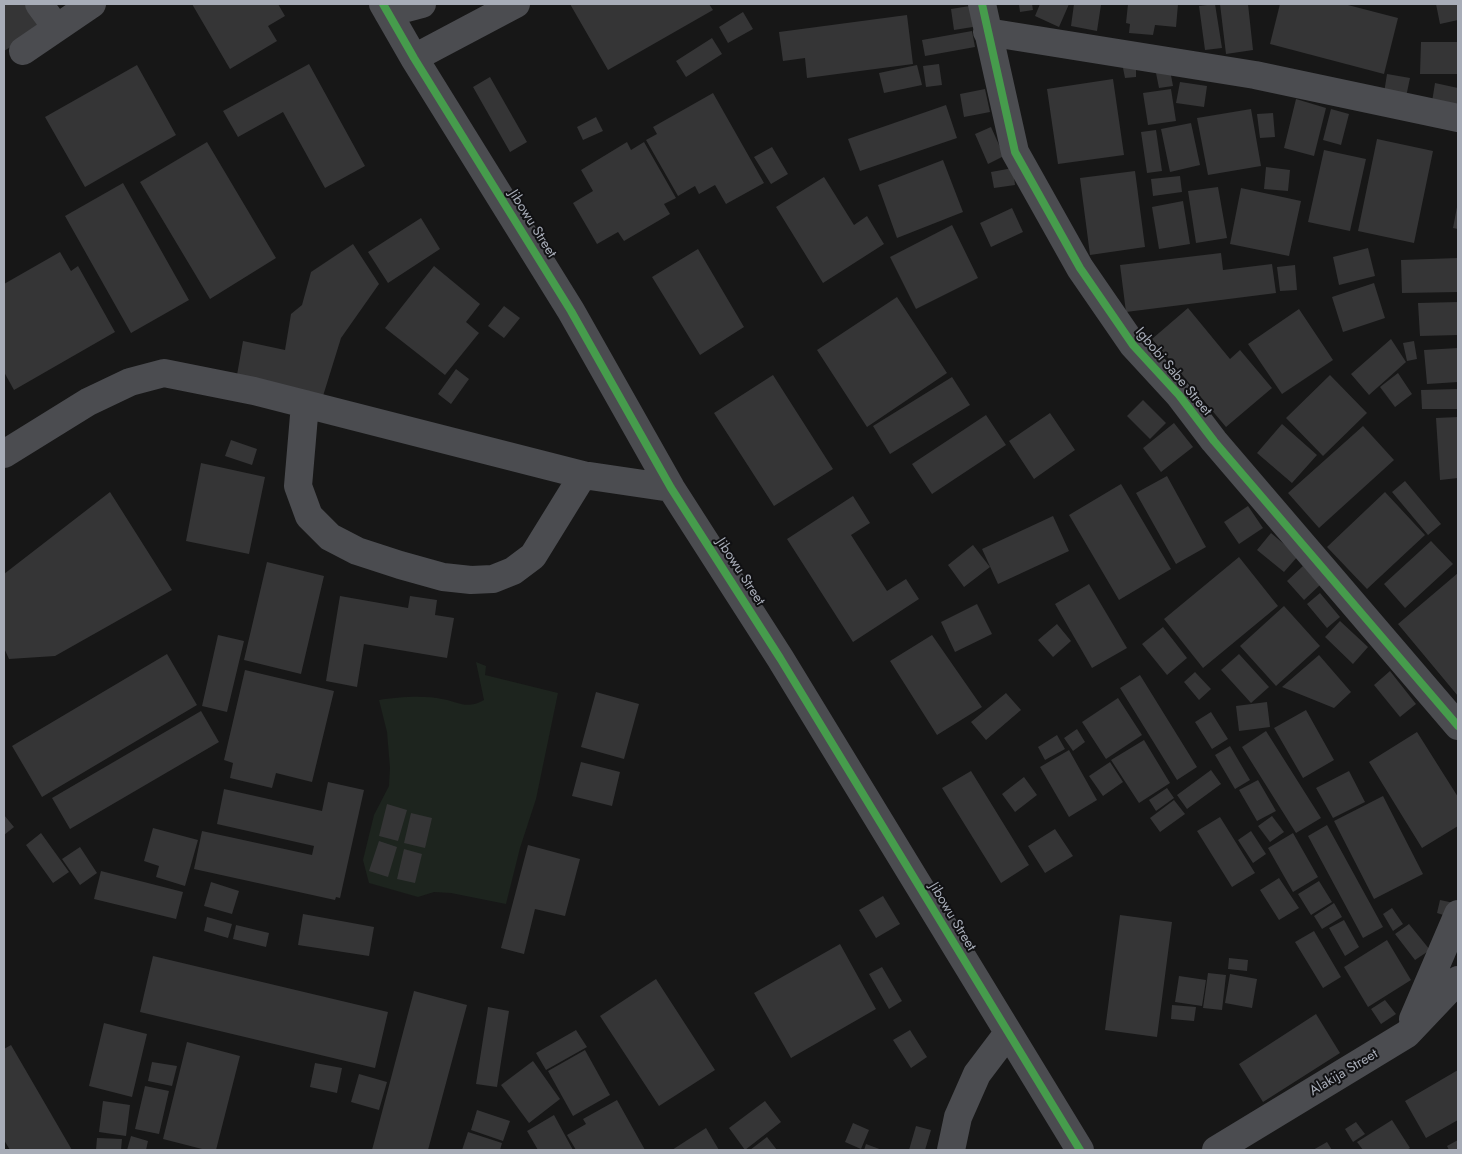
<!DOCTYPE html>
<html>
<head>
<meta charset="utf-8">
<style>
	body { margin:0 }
	#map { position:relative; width:1462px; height:1154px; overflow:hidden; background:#171717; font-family:Jost,sans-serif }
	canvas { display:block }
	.frame { position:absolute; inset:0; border:5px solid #a8adb8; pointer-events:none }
</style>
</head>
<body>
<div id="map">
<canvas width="1462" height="1154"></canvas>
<div class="frame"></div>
</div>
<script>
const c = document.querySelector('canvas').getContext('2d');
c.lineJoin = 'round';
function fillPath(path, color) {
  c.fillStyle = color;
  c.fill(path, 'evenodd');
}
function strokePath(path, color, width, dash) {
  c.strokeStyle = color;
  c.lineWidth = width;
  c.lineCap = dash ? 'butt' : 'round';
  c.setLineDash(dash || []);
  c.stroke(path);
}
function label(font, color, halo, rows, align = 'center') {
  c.font = font + ' Jost,sans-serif';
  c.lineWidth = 4;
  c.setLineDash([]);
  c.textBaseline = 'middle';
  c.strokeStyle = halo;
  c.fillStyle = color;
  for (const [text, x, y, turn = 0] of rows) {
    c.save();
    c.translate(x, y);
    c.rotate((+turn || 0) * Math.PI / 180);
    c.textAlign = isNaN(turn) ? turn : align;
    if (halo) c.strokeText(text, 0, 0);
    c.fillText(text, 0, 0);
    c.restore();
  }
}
const green = new Path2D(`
	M476,662L486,666L485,675L558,693L536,799L520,848L506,904L451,893L434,892L418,897L369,883L363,860L374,815L389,786L390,768L387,732L379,700C397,697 425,695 442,699C460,702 466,710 484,700Z`);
const building = new Path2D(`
	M4,4H33L46,25L4,51Z
	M192,4H278L285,16L268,26L277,41L230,69Z
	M570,4H709L713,10L608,70Z
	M1019,4H1032L1033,10L1020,12Z
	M1040,4H1069L1059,27L1035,16Z
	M1074,4L1101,5L1097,31L1071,26Z
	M1128,4H1178L1176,27L1155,25L1153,35L1129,33L1130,24L1126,23Z
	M1215,4L1222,48L1205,50L1199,6Z
	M1220,4H1248L1253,50L1226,54Z
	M1280,4H1344L1398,18L1384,74L1270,44Z
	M1436,4H1458V20L1440,24Z
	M976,5L979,26L954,30L951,9Z
	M743,12L753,29L728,43L719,27Z
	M907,15L913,64L807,78L805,58L783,61L779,32Z
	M972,31L975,47L925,56L922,40Z
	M712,38L722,54L686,77L676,61Z
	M1421,42H1458V74H1420Z
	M309,64L365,166L325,188L283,112L238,137L223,111Z
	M939,64L942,85L926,87L923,66Z
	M137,65L176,135L85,187L45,117Z
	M917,65L922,85L884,93L879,73Z
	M1136,66V77L1125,78L1123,68Z
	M1170,70L1173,86L1159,88L1156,73Z
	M1387,74L1410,78L1406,97L1384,93Z
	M490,77L527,142L510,152L473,87Z
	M1113,79L1124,155L1058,164L1047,89Z
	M1180,82L1207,86L1204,107L1176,103Z
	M1435,83L1458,88V107L1432,102Z
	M985,89L990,112L964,117L960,94Z
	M1171,89L1176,121L1148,125L1143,93Z
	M713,93L764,183L726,204L715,185L699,194L695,186L678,196L646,140L657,134L653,127Z
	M1296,99L1326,108L1314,156L1284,148Z
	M946,105L957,138L860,171L848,139Z
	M1251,109L1261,166L1208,175L1197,118Z
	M1331,109L1349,114L1341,145L1323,140Z
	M1273,113L1275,137L1260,138L1257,114Z
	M596,117L603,131L583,140L577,127Z
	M1191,123L1200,165L1170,172L1161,129Z
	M991,127L1004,156L988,164L975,134Z
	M1156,130L1162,171L1147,173L1141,132Z
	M1377,139L1433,151L1414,243L1358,231Z
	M207,142L276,258L210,299L140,182Z
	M627,142L631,150L644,142L676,198L664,204L670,214L624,241L618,232L597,244L573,203L593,191L581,170Z
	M772,147L788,174L771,184L754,157Z
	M1324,150L1366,159L1350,231L1308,222Z
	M943,160L963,212L897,238L878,185Z
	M1266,167L1290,170L1288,191L1264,189Z
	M1013,168L1015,185L994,188L991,172Z
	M1135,171L1145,247L1090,255L1080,178Z
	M1180,176L1182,192L1153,196L1151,179Z
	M824,177L854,225L867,216L884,244L823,283L776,207Z
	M123,183L189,300L131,333L65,216Z
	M1218,187L1227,238L1196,243L1188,191Z
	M1241,188L1301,201L1289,256L1230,244Z
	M1183,201L1190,244L1159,249L1152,207Z
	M1457,207H1458V229L1453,228Z
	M1012,208L1023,232L991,247L980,223Z
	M421,218L440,249L388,283L368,252Z
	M952,225L978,278L916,309L890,257Z
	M353,244L379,284L341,338L323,396L237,375L243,341L285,350L291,314L302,305L311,272Z
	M1368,248L1375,276L1339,285L1333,257Z
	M698,249L744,327L700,355L652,277Z
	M60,252L71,271L78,266L115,332L14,390L4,372V284Z
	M1221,253L1223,270L1272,264L1276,293L1126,312L1120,265Z
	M1458,258V292L1402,293L1401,260Z
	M1295,265L1297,290L1280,291L1277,267Z
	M434,266L480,304L466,322L479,333L445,375L385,328Z
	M1374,283L1385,318L1343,332L1332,297Z
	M897,297L947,373L867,427L817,350Z
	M1458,302V335L1420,336L1418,303Z
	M504,306L520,318L504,338L488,326Z
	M1188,308L1230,359L1240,350L1272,388L1226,427L1152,339Z
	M1299,309L1333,360L1282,394L1248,344Z
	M1391,339L1406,362L1369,395L1351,374Z
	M1414,341L1417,359L1407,361L1403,343Z
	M1458,348V382L1427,384L1424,350Z
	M456,369L469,379L451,404L438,394Z
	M1398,373L1412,394L1395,407L1380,387Z
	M773,375L833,469L774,506L714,413Z
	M1330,375L1367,413L1323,456L1286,418Z
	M952,377L970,405L890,454L873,426Z
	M1458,389V409H1422L1421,390Z
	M1143,400L1166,423L1150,439L1127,416Z
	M1050,413L1075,450L1034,479L1009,441Z
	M986,415L1006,445L932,494L912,464Z
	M1458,417V478L1440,480L1436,418Z
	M1174,423L1193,447L1161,472L1143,448Z
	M1282,424L1317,455L1292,483L1257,453Z
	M1363,426L1394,460L1319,528L1288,493Z
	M231,440L257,449L252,465L225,456Z
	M201,463L265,477L249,554L186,541Z
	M1167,476L1206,547L1176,564L1136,493Z
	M1405,481L1441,524L1428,535L1392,492Z
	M1121,484L1171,569L1119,600L1069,515Z
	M110,492L172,590L55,656L9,659L4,648V574Z
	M1385,492L1425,535L1367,589L1327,547Z
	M853,496L870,523L851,535L887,591L906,579L919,599L853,642L787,539Z
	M1248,506L1263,528L1239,544L1224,522Z
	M1053,516L1069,551L998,584L982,549Z
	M1271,533L1298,556L1284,572L1257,550Z
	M1431,541L1453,564L1405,608L1384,584Z
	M973,545L990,567L964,587L948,565Z
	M1239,557L1278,606L1203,668L1164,619Z
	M267,562L324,576L301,674L244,660Z
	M1303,566L1320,585L1304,600L1287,581Z
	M1458,573V696L1398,624Z
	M1089,584L1127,648L1092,668L1055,604Z
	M1320,593L1340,617L1327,628L1307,604Z
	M340,596L408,608L410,596L437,600L435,615L454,618L447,658L364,644L357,687L326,681Z
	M977,604L992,634L955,652L941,622Z
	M1284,606L1320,646L1276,686L1240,646Z
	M1340,621L1368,647L1353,664L1325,637Z
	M1057,624L1071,641L1053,657L1038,640Z
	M1163,627L1187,658L1167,675L1142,644Z
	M218,635L244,641L227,712L202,706Z
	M932,635L982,707L937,735L890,661Z
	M167,654L197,705L42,797L12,746Z
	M1239,654L1269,687L1251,703L1221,670Z
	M1319,655L1351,692L1334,708L1282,687Z
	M245,670L334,691L312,782L276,773L272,788L230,778L233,763L224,760Z
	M1390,671L1416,704L1400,717L1374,685Z
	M1195,672L1211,689L1199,700L1184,682Z
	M1140,675L1197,767L1177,780L1120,688Z
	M596,692L639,704L624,759L581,747Z
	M1006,693L1021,710L986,740L971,722Z
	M1118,698L1142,735L1106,759L1082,722Z
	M1267,702L1270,727L1239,731L1236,706Z
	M1306,710L1334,760L1303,778L1274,728Z
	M201,711L219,742L70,829L52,798Z
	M1211,712L1228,739L1212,749L1195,722Z
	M1077,729L1085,742L1073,751L1064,738Z
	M1266,731L1321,818L1296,833L1242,747Z
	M1417,732L1458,797V826L1422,848L1369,762Z
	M1057,735L1065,749L1045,760L1038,747Z
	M1144,740L1170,783L1139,803L1111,760Z
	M1230,746L1250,780L1235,789L1215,755Z
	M1069,750L1097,800L1069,817L1040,767Z
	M581,762L620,772L612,806L572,796Z
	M1110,762L1123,782L1103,796L1089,776Z
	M1211,770L1221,784L1187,809L1177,795Z
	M971,771L1029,865L1001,883L942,788Z
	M1349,771L1365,802L1333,818L1316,788Z
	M1024,777L1037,795L1015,812L1002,794Z
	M1258,780L1276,811L1257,821L1239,790Z
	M328,782L364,790L340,898L336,897L335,900L194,869L202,831L312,855L314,846L217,824L224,789L322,811Z
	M1167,788L1174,798L1156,811L1149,800Z
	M1383,796L1423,874L1374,899L1334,821Z
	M1174,800L1185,814L1160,832L1150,818Z
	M387,804L407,810L398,841L379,836Z
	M411,813L432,818L425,848L404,843Z
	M4,815L14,827L4,835Z
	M1272,816L1284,832L1270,842L1258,826Z
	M1220,817L1255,873L1232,887L1197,831Z
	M1327,825L1383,927L1363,938L1308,836Z
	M153,828L198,840L185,886L156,877L159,866L144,861Z
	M1055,829L1073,856L1045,873L1028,846Z
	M1251,831L1266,854L1253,863L1238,840Z
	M41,833L69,872L53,883L26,845Z
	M1293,833L1318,877L1293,892L1268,848Z
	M379,841L397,847L388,877L369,871Z
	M528,845L580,859L565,916L535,909L524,954L501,948Z
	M80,847L97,873L80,885L62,859Z
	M404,849L422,854L415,883L397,879Z
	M101,871L183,892L176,919L94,899Z
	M1279,878L1299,908L1279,920L1260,890Z
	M1319,881L1332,902L1311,915L1298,894Z
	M211,882L239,891L232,914L204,906Z
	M883,896L900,924L876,938L859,910Z
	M1440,900L1454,903L1450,917L1437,913Z
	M1334,903L1342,917L1322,929L1314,916Z
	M1392,908L1403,924L1393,931L1383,914Z
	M303,914L374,927L369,956L298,945Z
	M1120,915L1172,922L1157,1037L1105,1030Z
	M207,917L232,924L228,938L204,931Z
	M1344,920L1359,947L1345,956L1329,928Z
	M1409,924L1430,950L1415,960L1395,934Z
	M236,925L269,933L266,947L233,939Z
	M1314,931L1341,977L1323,988L1295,942Z
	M1387,940L1411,980L1368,1007L1344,967Z
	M840,944L876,1009L791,1058L754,993Z
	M153,956L388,1012L375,1068L140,1012Z
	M1229,958L1248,960L1247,971L1228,969Z
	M882,967L902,1001L889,1009L869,974Z
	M1208,973L1226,975L1222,1010L1203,1008Z
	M1230,974L1257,979L1252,1008L1225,1003Z
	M1179,976L1206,980L1202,1006L1175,1002Z
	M656,979L715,1070L659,1106L600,1016Z
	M414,991L467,1005L428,1150H372Z
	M1385,1000L1396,1014L1381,1024L1371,1009Z
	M1172,1005L1196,1007L1194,1021L1171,1019Z
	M488,1007L509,1011L497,1087L476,1084Z
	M1316,1014L1340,1053L1263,1102L1239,1064Z
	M104,1023L147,1034L132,1097L89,1086Z
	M576,1030L587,1047L546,1070L536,1053Z
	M910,1030L927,1057L911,1068L893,1040Z
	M187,1042L240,1056L216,1150H206L163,1139Z
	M11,1045L72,1150H10L4,1140V1049Z
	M585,1050L610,1095L573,1116L548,1071Z
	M533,1061L560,1099L529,1123L501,1085Z
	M152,1062L177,1066L172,1086L148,1081Z
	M315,1063L342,1068L337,1093L310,1087Z
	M1458,1070V1120L1426,1138L1405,1101Z
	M359,1074L387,1082L379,1110L351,1102Z
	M145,1086L169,1091L159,1134L135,1129Z
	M617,1100L645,1150H576L567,1135L586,1124L583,1119Z
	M103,1101L130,1105L126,1136L99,1132Z
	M765,1101L781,1122L745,1150L729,1128Z
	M477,1110L510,1121L503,1141L471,1130Z
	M554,1115L573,1150H538L527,1131Z
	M1392,1120L1410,1148L1407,1150H1363L1357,1142Z
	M1356,1122L1365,1134L1353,1142L1345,1129Z
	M853,1123L869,1130L861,1149L845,1142Z
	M916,1126L931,1130L925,1150H909Z
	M706,1128L719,1150H672Z
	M468,1132L502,1143L500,1150H462Z
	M131,1136L148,1141L146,1150H127Z
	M767,1137L777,1150H750Z
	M97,1138L122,1139L121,1150H96Z
	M1458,1140V1150H1449L1447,1146Z
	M1327,1142L1332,1150H1313Z
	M866,1144L882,1150H864Z`);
const minor = new Path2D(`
	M39,4L56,27
	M383,4L414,58L571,311L671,488L780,658L1080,1150
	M982,4L1015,152L1080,268L1133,345L1179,395L1214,441L1458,726
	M388,13L422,4
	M987,32L1255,75L1458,118
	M23,51L92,4
	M414,58L516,4
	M305,404L298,486L309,516L330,537L357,551L400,565L443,577L471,580L493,579L513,571L533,556L583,475
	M4,454L88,402L130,382L164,373L254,391L583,475L671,488
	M1413,1019L1458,914
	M951,1150L958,1117L977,1074L1008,1033
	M1216,1150L1407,1034L1458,980`);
const cycleway = new Path2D(`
	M383,4L414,58L571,311L671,488L780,658L1080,1150
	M982,4L1015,152L1080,268L1133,345L1179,395L1214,441L1458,726`);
const streetNames = [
	["Jibowu Street",532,224,58],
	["Igbobi Sabe Street",1173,372,50],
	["Jibowu Street",740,572,57],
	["Jibowu Street",952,917,59],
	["Alakija Street",1344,1073,-31]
];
fillPath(green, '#1d241e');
fillPath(building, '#353536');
strokePath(minor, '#4b4c50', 28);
strokePath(cycleway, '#469c4c', 8);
label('14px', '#a8adb8', '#111113', streetNames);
</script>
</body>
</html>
